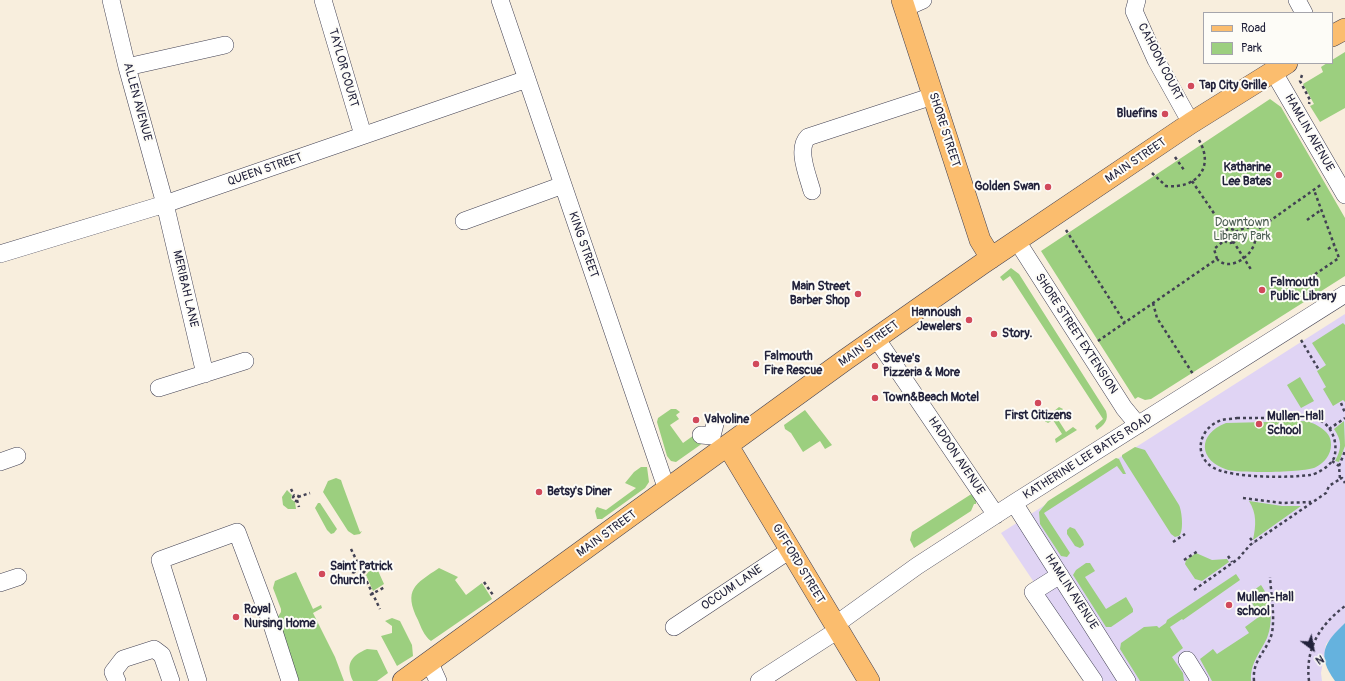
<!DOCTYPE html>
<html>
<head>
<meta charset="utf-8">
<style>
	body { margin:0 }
	#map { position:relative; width:1345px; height:681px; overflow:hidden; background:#f8eedd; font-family:Pangolin,sans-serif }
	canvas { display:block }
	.legend { position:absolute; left:1203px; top:12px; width:130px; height:52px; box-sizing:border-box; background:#fdfcf7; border:1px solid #a5a5ac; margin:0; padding:5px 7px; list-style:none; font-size:12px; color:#22223b }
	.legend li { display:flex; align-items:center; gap:8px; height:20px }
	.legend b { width:20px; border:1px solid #a5a5ac }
	.north { position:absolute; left:1293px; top:629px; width:40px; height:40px; -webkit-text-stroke:3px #fdfcf7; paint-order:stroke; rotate:148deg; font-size:11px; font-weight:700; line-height:16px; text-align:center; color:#22223b }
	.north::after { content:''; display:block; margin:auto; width:14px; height:18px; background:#22223b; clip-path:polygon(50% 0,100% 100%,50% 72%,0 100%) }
</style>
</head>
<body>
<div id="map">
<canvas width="1345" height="681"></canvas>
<ul class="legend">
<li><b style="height:5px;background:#fbbd6e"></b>Road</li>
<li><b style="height:11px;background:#9ccf7f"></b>Park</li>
</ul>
<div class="north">N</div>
</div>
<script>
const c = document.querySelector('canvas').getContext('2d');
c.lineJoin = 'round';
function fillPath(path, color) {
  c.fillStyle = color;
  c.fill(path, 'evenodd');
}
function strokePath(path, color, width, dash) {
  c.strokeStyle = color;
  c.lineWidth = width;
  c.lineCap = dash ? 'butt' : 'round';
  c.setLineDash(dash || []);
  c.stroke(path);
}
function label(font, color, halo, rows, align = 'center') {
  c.font = font + ' Pangolin,sans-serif';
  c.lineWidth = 4;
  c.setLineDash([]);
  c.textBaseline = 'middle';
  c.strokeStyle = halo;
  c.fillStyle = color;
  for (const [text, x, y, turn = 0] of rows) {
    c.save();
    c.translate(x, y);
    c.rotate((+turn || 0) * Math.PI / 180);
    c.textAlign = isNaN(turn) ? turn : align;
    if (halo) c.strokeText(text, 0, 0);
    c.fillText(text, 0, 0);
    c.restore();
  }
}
const built = new Path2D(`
	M1345,314V623L1326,644L1321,673L1322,681H1100L1001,533Z`);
const green = new Path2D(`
	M1345,52V108L1320,122L1310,106L1314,104L1303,84L1323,72L1321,67L1327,63H1332V60Z
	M1270,99L1281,107L1345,218V276L1151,399L1145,400L1138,397L1135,399L1041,251Z
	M1011,268L1019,274L1106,411C1109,420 1104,425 1097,430L1095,426L1103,419L1010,276L1003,281L1000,277Z
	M1343,323L1345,325V402L1343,400L1333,406L1323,389L1326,387L1317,371L1326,365L1312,343Z
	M1300,377L1314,401L1301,408L1287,385Z
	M1059,407L1063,409V413L1057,418L1066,432L1073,427L1077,430L1056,443L1055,439L1062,434L1053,420L1048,423L1043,420Z
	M671,409H676L680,412L676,415L679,419L670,425L683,443L697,433L703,443L676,462L671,461L667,456L657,422L658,418Z
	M805,410L832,445L825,449L820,441L803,452L791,433L785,429L784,425Z
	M1307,421C1318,425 1332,432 1331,445C1331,455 1324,463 1316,467C1305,473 1241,473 1228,470C1198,461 1197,434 1226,423Z
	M1344,421L1345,446L1339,462L1335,461C1342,448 1342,441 1334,429Z
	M1135,447L1145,450L1179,505C1182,511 1184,532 1179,536L1175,537L1171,534L1122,457V455Z
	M1116,458L1119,459L1126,474H1123L1117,466L1044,513L1070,553L1067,557L1061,556L1040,524L1039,512L1048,501Z
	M641,467H647L649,482L645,488L602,519H597L595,511L597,507L606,510L636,488L625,483L634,472Z
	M336,478L341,480L343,486L360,532L362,531L360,534L354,535L348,531L323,492L328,481Z
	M287,490L292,495L291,499L295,502L296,509H288L283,505L282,497Z
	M973,493L976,497V504H974L971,511L914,548L910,540L912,532Z
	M1249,501L1282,506H1301L1253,540C1256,525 1257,514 1249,501Z
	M318,503H320L337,529L334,533L331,534L327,530L315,508Z
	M1070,527L1075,529L1083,541L1084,545L1080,548L1075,546L1067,534V530Z
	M1196,553L1212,560L1227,559L1229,562L1202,581L1195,579L1185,564L1186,560Z
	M1086,563H1090L1095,571L1085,577L1106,609L1126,597L1133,609V612L1111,627H1106L1073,575L1076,570Z
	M375,564L384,584L373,591L366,575Z
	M439,568L458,577L455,580L466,595L482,583L492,599L431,641C424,636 421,627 418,620C403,590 415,584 439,568Z
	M296,572L313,609L321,605L322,608L313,613L335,657L344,681H298L277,618L281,612V609L273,588L275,581Z
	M1236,574L1240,580L1183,620L1182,619L1170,627L1183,648L1172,657L1183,673L1184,681H1140L1120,649L1121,643L1144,627L1157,626L1159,628L1166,623L1167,620Z
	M1261,585C1271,599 1274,621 1267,638C1260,653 1250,663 1251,681H1212L1200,659L1213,649L1217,654L1249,633L1245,627L1260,616L1247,595Z
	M392,618L400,621L412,645L413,656L397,666L381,636L392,633V626L385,621Z
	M367,649L377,650L388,673L377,681H353C345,664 351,656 367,649Z`);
const water = new Path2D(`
	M1345,623V681H1335C1316,655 1324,643 1345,623Z`);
const path = new Path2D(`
	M1302,75L1300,81L1310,100L1309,104
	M1175,157L1184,170
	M1152,173L1166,186C1196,189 1215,168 1199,140
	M1192,181L1226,231
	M1307,220L1321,210
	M1223 236a7 7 0 1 1 14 0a7 7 0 1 1-14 0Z
	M1066,230L1125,323
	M1254,232L1322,184
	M1233,241L1252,271
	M1328,249L1334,245
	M1217,259L1214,249L1225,240
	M1305,281L1339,258L1314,190
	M1153,303L1157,318L1193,374
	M1301,340L1319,370
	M1098,341L1217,259C1231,274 1259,252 1255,234L1247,227L1235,232
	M1341,403L1345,413
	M1237,418C1255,418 1273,418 1291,418C1298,418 1306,417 1313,418C1331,421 1339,442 1334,458C1331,465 1318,474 1310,475C1289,478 1232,478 1214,468C1192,456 1199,427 1222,420C1226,419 1232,419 1237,418Z
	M1329,429L1345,418
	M1332,461L1339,466
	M1340,479L1342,478L1345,483
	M291,489L294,495
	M293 498a3 3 0 1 1 6 0a3 3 0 1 1-6 0Z
	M298,497L310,493
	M1243,498L1282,503L1311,502
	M297,500L299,507
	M1250,538L1254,543
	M1173,542L1185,534
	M351,549L380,609
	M1228,556L1232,562
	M1184,560L1198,551
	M360,568L353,573V578L356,580L365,577
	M363,573L375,561
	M484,582L493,595
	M1194,590L1238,559L1250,545L1326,493L1329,486L1340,479L1339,466L1345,451
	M370,595L385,587
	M1254,681C1252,659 1267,652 1272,633C1275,615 1271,594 1270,577
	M1309,681C1305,648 1320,625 1345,606`);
const minor = new Path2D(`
	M111,0L127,67L165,204L205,374
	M323,0L363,135
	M500,0L667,490
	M1137,0L1134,11L1156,60L1191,123
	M1297,0L1304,13
	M905,8L923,0
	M127,67L225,45
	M1273,71L1345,195
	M812,191C808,176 796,149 808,137L933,96
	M464,221L563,185
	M1017,241L1124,408L1138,425
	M0,254L165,204L527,79
	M876,338L996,515
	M159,388L245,361
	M701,435L712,436L715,424
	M0,462L17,456
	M1014,503L1127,681
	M1060,575L1033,592L1094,681
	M0,583L18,577
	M835,625L917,566L1014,503L1345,294
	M674,627L790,550
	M1187,660L1200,681
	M429,661L438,681
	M117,681L113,672L123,659L154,649L162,655L171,681
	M198,681L160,560L237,532L272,625L290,681
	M759,681L838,630`);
const major = new Path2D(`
	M902,0L980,240L991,258
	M1332,36L1345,29
	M728,446L869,681
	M403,681L845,360L982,264L1191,123L1287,63`);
const markers = [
	[1191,86,4,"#d1495b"],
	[1165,114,4,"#d1495b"],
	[1279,175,4,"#d1495b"],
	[1048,187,4,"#d1495b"],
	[1262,290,4,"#d1495b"],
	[858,294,4,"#d1495b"],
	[969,320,4,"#d1495b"],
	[994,334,4,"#d1495b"],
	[756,364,4,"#d1495b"],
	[875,366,4,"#d1495b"],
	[875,398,4,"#d1495b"],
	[1038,403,4,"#d1495b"],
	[696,420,4,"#d1495b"],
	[1259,424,4,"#d1495b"],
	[539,492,4,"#d1495b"],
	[322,574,4,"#d1495b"],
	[1229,605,4,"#d1495b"],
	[236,617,4,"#d1495b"]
];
const streetNames = [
	["CAHOON COURT",1160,62,63],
	["TAYLOR COURT",343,68,74],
	["ALLEN AVENUE",137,102,75],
	["SHORE STREET",944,130,72],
	["HAMLIN AVENUE",1309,133,60],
	["MAIN STREET",1136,161,-34],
	["QUEEN STREET",265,170,-19],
	["KING STREET",583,245,71],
	["MERIBAH LANE",185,289,77],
	["SHORE STREET EXTENSION",1076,334,57],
	["MAIN STREET",869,344,-35],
	["HADDON AVENUE",956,456,56],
	["KATHERINE LEE BATES ROAD",1088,457,-32],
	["MAIN STREET",607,534,-36],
	["GIFFORD STREET",798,564,59],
	["OCCUM LANE",732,588,-34],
	["HAMLIN AVENUE",1071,592,57]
];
const poiNames = [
	["Tap City Grille",1199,86],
	["Bluefins",1157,114,"right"],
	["Katharine",1271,168,"right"],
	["Lee Bates",1271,182,"right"],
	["Golden Swan",1040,187,"right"],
	["Falmouth",1270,283],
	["Public Library",1270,297],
	["Main Street",850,287,"right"],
	["Barber Shop",850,301,"right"],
	["Hannoush",961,313,"right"],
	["Jewelers",961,327,"right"],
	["Story.",1002,334],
	["Falmouth",764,357],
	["Fire Rescue",764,371],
	["Steve's",883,359],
	["Pizzeria & More",883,373],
	["Town&Beach Motel",883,398],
	["First Citizens",1038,416,"center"],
	["Mullen-Hall",1267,417],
	["School",1267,431],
	["Valvoline",704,420],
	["Betsy's Diner",547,492],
	["Saint Patrick",330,567],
	["Church",330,581],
	["Mullen-Hall",1237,598],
	["school",1237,612],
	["Royal",244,610],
	["Nursing Home",244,624]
];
const parkNames = [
	["Downtown",1242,223],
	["Library Park",1242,237]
];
fillPath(built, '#e0d4f4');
fillPath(green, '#9ccf7f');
fillPath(water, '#65b2de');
strokePath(minor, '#424153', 18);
strokePath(major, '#424153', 22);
strokePath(path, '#424153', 2.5, [3, 3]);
strokePath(minor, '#fff', 17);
strokePath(major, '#fbbd6e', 21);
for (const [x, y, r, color] of markers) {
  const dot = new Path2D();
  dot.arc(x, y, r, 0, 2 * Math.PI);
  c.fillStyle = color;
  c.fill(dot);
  strokePath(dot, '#fdfcf7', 1.5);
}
label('12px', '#22223b', '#fdfcf7', streetNames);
label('bold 12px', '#22223b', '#fdfcf7', poiNames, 'left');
label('12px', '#4d5f53', '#fdfcf7', parkNames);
</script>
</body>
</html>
